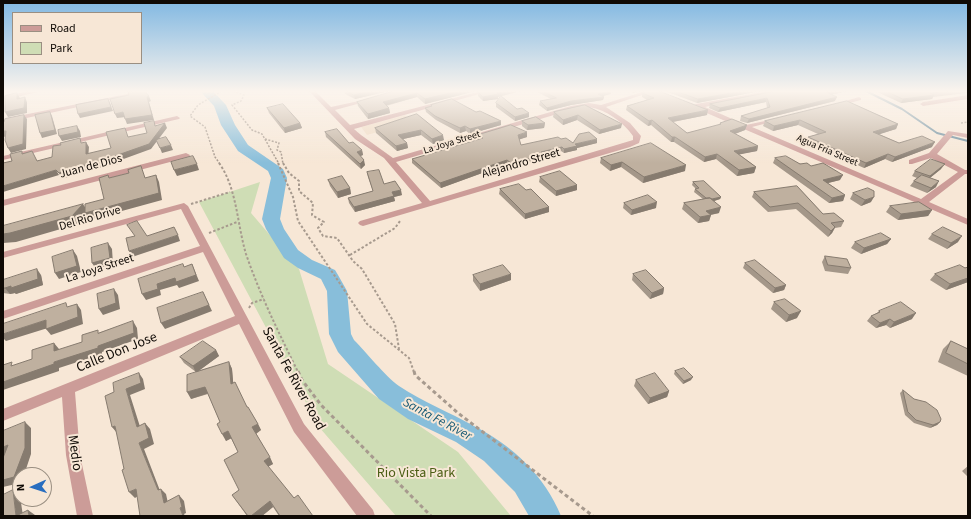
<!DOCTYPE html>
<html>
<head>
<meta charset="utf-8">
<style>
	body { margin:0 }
	#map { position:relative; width:971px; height:519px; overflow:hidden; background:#f7e7d6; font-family:"Source Sans 3",sans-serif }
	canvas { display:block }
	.frame { position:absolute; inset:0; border:4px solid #0f0a05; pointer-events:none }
	.legend { position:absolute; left:12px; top:12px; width:130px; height:52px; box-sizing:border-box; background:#f7e7d6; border:1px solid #9a8f82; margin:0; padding:5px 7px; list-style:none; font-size:12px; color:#0f0a05 }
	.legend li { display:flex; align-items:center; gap:8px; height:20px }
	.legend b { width:20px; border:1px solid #9a8f82 }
	.north { position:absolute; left:12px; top:467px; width:40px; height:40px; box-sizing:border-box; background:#f7e7d6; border:1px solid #9a8f82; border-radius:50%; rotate:267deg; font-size:11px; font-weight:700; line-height:16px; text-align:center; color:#0f0a05 }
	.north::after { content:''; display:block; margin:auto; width:14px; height:18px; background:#296ebf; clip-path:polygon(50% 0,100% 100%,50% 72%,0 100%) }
</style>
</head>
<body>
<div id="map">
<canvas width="971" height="519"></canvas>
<div class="frame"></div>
<ul class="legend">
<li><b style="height:5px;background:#cc9c98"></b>Road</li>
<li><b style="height:11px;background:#cfddb5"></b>Park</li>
</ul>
<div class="north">N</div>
</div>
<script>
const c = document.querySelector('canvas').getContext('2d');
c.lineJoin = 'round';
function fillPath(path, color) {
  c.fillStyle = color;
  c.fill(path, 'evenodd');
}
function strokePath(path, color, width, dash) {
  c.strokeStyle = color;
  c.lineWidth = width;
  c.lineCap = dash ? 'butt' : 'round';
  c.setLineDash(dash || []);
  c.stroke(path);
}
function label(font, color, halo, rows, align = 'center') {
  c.font = font + ' "Source Sans 3",sans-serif';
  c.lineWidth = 4;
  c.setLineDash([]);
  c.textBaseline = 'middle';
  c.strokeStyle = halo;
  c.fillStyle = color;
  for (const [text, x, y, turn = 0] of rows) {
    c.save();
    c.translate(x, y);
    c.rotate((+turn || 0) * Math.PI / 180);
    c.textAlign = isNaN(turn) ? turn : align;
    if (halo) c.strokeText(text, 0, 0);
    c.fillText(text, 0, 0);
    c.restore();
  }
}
const built = new Path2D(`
	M405,115L412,122L367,135L361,127Z`);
const green = new Path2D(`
	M260,182L251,213L299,269L328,364L458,452L511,516H396L319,427L199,202Z`);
const stream = new Path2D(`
	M866,91L902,109L937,133L968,141`);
const river = new Path2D(`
	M200,91H213L226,105L235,125L248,145L283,169L287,178L280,219L284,229L298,250L312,260L335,270L338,275L347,291L351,334L354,340C367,353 385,376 399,386C423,402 449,412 474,426C512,445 545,476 561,516H529L515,492L484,461L456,442L408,419L379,399L338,352L329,334L327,291L321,279L298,268L284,258L266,229L262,219L271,178L268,171L238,151L221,125L214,106Z`);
const pathFar2 = new Path2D(`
	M233,91L244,95L241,101L232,105L252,130L262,134L279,164
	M961,123L968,122
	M265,139L279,143L277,150L281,152L283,164
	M220,164L215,157L205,127L190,116L198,105L222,91`);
const pathFar1 = new Path2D(`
	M219,163C237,188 237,224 246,254C260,295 279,333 298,372
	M278,163L293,197L298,221L367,324L409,358L414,372
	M283,163L289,173L299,181V191L313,203L312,215L324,222L318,228L323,236L337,238L353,261L362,269L395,324L399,349
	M191,204L230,192
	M209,233L237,222
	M350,255L395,228L400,221
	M249,308L252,303L264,299`);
const path = new Path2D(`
	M298,371L302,380L321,405L431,516
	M414,371L415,375L458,413L593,516`);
const minor = new Path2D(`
	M31,91H43L3,100V96Z
	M142,91H153L3,123V119Z
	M309,91H315L331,107L372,98V100L335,110L350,125L481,91H490L354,129L361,135L393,158L571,106L589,103L601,105L645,91H654L606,107L630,123L641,136L639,143L630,147L363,226L360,225L358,223L360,221L422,203L384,158L355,139ZM589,107C607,110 623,122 633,136V140L430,201L396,162L574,109Z
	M768,91H779L705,107L746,125L779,118V120L752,127L921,199L958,172L931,158L912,164H909V160L929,153L948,131L968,134V138L953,135L937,154L965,170H968V174H965L929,202L968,219V225L695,108L693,106L696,104Z
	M968,95V99L923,106L920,104L923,102Z
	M859,97L861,98V100L835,107L832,105Z
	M177,116L180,118L179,119L3,160V156Z
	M186,153L190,155L189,157L3,206V200Z
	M184,203L188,206L304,424L373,510L375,516H357L294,432L239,324L75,392L80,455L93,516H77L66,455L62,397L3,421V409L235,316L203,252L3,319V311L200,246L181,209L3,258V252Z`);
const wall = new Path2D(`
	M344,91H389L355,99L345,94Z
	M394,91H476L425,104L417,97L386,106L389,108L390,113L368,119L358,106L357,102Z
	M478,91L498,97V99L483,101L478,96Z
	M535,91H611V94L603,96L604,97L603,100L571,105L547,111L539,105L540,101L551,99Z
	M627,91H641L633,93Z
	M665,91H761L697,103Z
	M848,91L831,95L835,101L747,123L740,121L741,116L767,108L766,102L718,112L709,108L710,104Z
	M875,91H968V93L933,97L932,99L901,103Z
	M642,93L707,115L673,122L687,133L719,125L720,123L747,125L745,130L735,134L758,146L757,151L739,154L756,167L754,173L737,176L716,159L704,162L674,142H671L651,125L648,126L626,110L627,106L647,100L642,97Z
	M847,101L898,124L896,129L879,134L899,143L932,147L892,162L885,159L864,168L806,142L808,137L818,134L798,125L773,131L763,126L765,121Z
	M496,103L529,117L515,121L496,107Z
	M431,105L476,112L501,125L470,134L466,131L460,133L436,120L426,112L425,108L431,107Z
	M585,105L621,128L599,134L577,120L563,125L553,117L554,112Z
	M267,108L300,123L302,128L285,133L269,113Z
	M417,114L444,140L433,144L421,135L403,139L407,143L408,148L397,151L376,133L375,128Z
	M522,121L545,123L544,128L527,130L522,126Z
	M325,132L349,143L362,150L363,155L360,156L365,165L361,169L326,137Z
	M478,135L527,137L519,139L521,145L561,139L573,143H597L577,148V150L564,153L561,151L544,156V159L511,168L507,164L441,188L412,163V159L478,140Z
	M601,158L685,171L643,183L621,167L610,171L600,163Z
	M775,158L811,166L840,180L828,183L845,195L843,201L829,203L773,163Z
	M941,169L930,178L936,187L927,193L910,186L914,181L917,178L912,176L915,171Z
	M367,172L384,184L402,195L394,197L395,201L355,212L349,203L348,198L373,191L368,177Z
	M540,177L577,185V190L556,196L539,182Z
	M328,180L350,188L351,194L338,198L330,186Z
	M693,182L721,197L720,199L714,201L719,213L711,215L709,221L698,223L682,209L684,203L703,199L694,192L695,189H696L692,185Z
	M797,186L823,214L844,221L841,227L835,228L832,233L828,237L796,209L768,212L752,197L754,192Z
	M500,189L526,190L549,207V212L525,219L499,194Z
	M853,193L871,202L861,206L850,199Z
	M624,203L656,208L631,215L623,208Z
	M890,206L932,210L928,216L898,220L886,212Z
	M932,234L958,242L947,249L928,239Z
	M891,239L887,244L861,254L851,248L855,242Z
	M825,256L851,268L848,274L825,271L822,262Z
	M745,263L786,285L784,290L773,293L743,268Z
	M968,267V282L946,290L930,280L935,274Z
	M633,274L664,288L663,294L650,299L632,280Z
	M41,275L43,285L16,294L15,293L10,294L3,293V280Z
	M473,275L511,280L480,291L473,281Z
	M774,302L797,318L786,322L771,309Z
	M879,311L912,319L890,328L886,325L876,328L867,321L871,316L877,313Z
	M951,341L968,349V376L938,362L943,349Z
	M216,350L219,356L198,371L229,362L232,369L233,383L247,407L258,424L261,430L256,433L273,464L268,467L294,498L313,516H279L273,507L262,516H247L232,495L239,490L238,452L231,438L226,441L220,422L208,394L191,399L196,372L184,363L180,357Z
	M675,371L691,380L683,384L674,374Z
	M636,380L669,391L667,397L648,404L634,386Z
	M903,390L940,422L937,425L930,428L914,423L905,415L900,393Z
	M968,466V477L962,471Z`);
const shadedWall = new Path2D(`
	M127,91H136L127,92Z
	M370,91H389L355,99L354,95Z
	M458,91H476L425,104V99Z
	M504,91H521L498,97V99L483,101V97Z
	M609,91H611V94L598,97V94Z
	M633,91H641L633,93Z
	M742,91H761L697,103L698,99Z
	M832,91H848L824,96L826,92Z
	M17,93L20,98V104L17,99Z
	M417,93V97L383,106V102Z
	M934,95L932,99L901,103L903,99Z
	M149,96L151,101L149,102L154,120L127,124L125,119L147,97Z
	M25,97L27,102V113L8,117L5,112Z
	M604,97L603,100L571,105L547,111V108L571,101Z
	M837,97L835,101L747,123L749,119Z
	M767,98L766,102L718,112L720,108Z
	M108,99L110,103L113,111L80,118L78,114Z
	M389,108L390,113L368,119V114Z
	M708,110L707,115L667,123L668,118Z
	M50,112L52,116L57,134L42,138L40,133Z
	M123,112L126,117L117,118L115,114Z
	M529,113V117L515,121V117Z
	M24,115L27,119L26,149L11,153L8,148Z
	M578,115L577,120L563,125V120Z
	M652,120L651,125L648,126L649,121Z
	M800,120L798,125L773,131L774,126Z
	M501,121V125L470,134V129Z
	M165,123L167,128L151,149L118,161V164L84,171L62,179L59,173L115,156Z
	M300,123L302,128L285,133L284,128Z
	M545,123L544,128L527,130L528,125Z
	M622,124L621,128L599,134L600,130Z
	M898,124L896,129L871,137L873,132Z
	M747,125L745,130L729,136L730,131Z
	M77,126L80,131L81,137L62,141L59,136Z
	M465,126L466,131L460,133V128Z
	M421,130V135L399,140L398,135Z
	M3,131H6L9,136L3,137Z
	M527,132V137L518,140V135Z
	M443,135L444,140L433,144L432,139Z
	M672,137H675L674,142H671Z
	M597,139V143L577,148V150L564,153V149L575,144Z
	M86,142L89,147L88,159L86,154Z
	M935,142L932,147L892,162L895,157Z
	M407,143L408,148L397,151L396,146Z
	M171,145L173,150L162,153L160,148Z
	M758,146L757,151L732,156L734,151Z
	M562,147L561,151L544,156V159L511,168V163L541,152Z
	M362,150L363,155L358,157L357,152Z
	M717,154L716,159L704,162L705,157Z
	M888,154L885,159L864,168L866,163Z
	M364,160L365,165L361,169L360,164Z
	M507,160V164L441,188L440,183Z
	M622,162L621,167L610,171L611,165Z
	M197,164L199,170L177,176L174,170Z
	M945,164L941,169L926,181L930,176Z
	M686,165L685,171L643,183L644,177Z
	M756,167L754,173L737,176L739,170Z
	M56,170L59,175L3,192V186Z
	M156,175L159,182L162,200L89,220L86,215L78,224L16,242L3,243V234L83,204L88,212Z
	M843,175L840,180L820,185L823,180Z
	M939,181L936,187L927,193L931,188Z
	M577,185V190L556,196V191Z
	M350,188L351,194L338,198L337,192Z
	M401,190L402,195L394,197L395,201L355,212L354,207L392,192Z
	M845,195L843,201L829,203L832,198Z
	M721,197L720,199L708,203L709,200Z
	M874,197L871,202L861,206L865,200Z
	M657,202L656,208L631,215L632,210Z
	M549,207V212L525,219V214Z
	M721,207L719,213L704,216L706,211Z
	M932,210L928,216L898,220L901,214Z
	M711,215L709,221L698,223L700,217Z
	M835,227L832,233L828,237L831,231Z
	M178,235L180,241L132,257L129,251Z
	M962,236L958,242L947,249L951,243Z
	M891,239L887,244L861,254L864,248Z
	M108,243L112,249L113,264L96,269L92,263Z
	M73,250L77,256L81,272L59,279L55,273Z
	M192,264L199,281L179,288L177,285L160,290L161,295L146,300L142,294L157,284Z
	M37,269L41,275L43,285L16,294L15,293L10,294L5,288Z
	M511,274V280L480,291V284Z
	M968,278V282L946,290L950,284Z
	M786,285L784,290L773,293L775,288Z
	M664,288L663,294L650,299L652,293Z
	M114,289L118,295L120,309L103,315L99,309Z
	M203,292L212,311L165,329L161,323Z
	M77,304L81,310L83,324L51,335L46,329Z
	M801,311L797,318L786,322L789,315Z
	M916,313L912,319L890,328L894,322Z
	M890,319L886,325L876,328L880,323Z
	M46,320L51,327L6,341L3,338V334Z
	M133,321L137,328L138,339L102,352V354L59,368V371L3,390V382L54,362L98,346Z
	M54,343L59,349V358L54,351Z
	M216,350L219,356L196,373L193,366Z
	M229,362L232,369L234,391L231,384Z
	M139,373L143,379L145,389L130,395L142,433L137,427L126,389Z
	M693,377L691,380L683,384L684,381Z
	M205,387L209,393L191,399L187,392Z
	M669,391L667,397L648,404L650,398Z
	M25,422L31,428V454L24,475H20V483L3,487V480Z
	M940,422L937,425L930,428L933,425Z
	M145,423L150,429L154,444L144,449L162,496L158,490L139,443Z
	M258,424L261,430L256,434L252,427Z
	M115,426L117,433L112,427Z
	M228,431L232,438L226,441L222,434Z
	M8,445L14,451L3,456V447Z
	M270,457L273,464L267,467L264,461Z
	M136,489L141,494L135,498L129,492Z
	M161,489L166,494L169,508L164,503Z
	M13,490L20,496L23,516H16Z
	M179,495L184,501L186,513L184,514L185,516H183L180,508Z
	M270,501L273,507L262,516H251Z
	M28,510L35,515V516H29Z`);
const building = new Path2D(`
	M137,91H145L149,96L147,97L152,115L125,119L123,112L115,114L110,99L129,95L128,93Z
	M347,91H370L354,95Z
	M394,91H458L425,99L417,93L383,102L389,108L368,114L357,102Z
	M478,91H504L497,93L498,94L483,97Z
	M542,91H609L598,94L604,97L571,101L547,108L540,101L556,98Z
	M649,91H659L708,110L668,118L687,133L721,124L720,123L732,119L747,125L730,131L758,146L734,151L756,167L739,170L717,154L705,157L675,137H672L652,120L649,121L627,106L654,98L642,93Z
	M676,91H742L698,99Z
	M776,91H832L826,92L837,97L749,119L741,116L770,107L767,98L720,108L710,104Z
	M886,91H954L930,93L934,95L903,99Z
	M17,93V99L25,97L24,108L5,112V96Z
	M501,96L517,109L522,108L529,113L515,117L496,103Z
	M108,99L111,107L78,114L76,105Z
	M452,99L476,112L480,111L501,121L470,129L465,126L460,128L435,116L425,108L432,106L431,105Z
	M847,101L898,124L873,132L899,143L922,136L935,142L895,157L888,154L866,163L808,137L826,132L800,120L774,126L765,121Z
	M283,104L300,123L284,128L267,108Z
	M585,105L622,124L600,130L578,115L563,120L554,112Z
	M50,112L55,130L40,133L35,115Z
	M417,114L443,135L432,139L421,130L398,135L407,143L396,146L375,128Z
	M24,115L23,144L8,148L5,140L6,131H3V122H4L5,119Z
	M536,117L545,123L528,125L522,121Z
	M154,121L155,126L165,123L149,144L115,156L116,159L81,166L59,173L56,170L3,186V163L12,161L10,154L22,151V154L32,151L37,161L52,157L53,146L61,145L60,143L80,138L81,143L86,142V154L111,148L106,132L125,128L128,137L147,133L144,123Z
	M511,125L527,132L518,135L521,145L558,137L561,139L566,138L573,143L579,134L589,132L597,139L575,144L577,146L564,149L562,147L541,152L544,155L511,163L507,160L440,183L412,159L483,138L478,135Z
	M77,126L78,132L59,136L58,130Z
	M337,129L349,143L353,142L362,150L357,152L364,160L360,164L325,132Z
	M166,137L171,145L160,148L156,140Z
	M651,143L686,165L644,177L622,162L611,165L601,158Z
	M193,156L197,164L174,170L171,162Z
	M786,156L800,164L807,163L811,166L823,163L843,175L823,180L845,195L832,198L775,158Z
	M931,159L945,164L930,176L915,171Z
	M141,166L145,178L156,175L159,193L85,213V204L104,199L99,178L108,175L109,178L129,173L128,170Z
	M379,170L384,184L395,181L401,190L392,192L394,196L354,207L348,198L373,191L367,172Z
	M560,171L577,185L556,191L540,177Z
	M922,175L939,181L931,188L914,181Z
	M342,176L350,188L337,192L328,180Z
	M704,181L721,197L712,199L710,198H706L695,189L699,188L693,182Z
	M519,184L526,190L531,189L549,207L525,214L500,189Z
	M797,186L823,214L834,213L844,221L831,223L835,227L831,231L798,203L770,207L754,192Z
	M868,188L874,191V197L865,200L853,193Z
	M648,195L657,202L632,210L624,203Z
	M710,198L721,207L706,211L711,215L700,217L684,203Z
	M919,202L932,210L901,214L890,206Z
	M83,204L72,216L10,233L3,234V226Z
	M137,221L147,236L174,227L178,235L129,251L126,238L135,236L127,225Z
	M943,227L962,236L951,243L932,234Z
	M881,233L891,239L864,248L855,242Z
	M108,243L110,258L92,263L91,248Z
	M73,250L77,266L55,273L52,257Z
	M825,256L847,259L851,268L828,265Z
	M755,260L786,285L775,288L745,263Z
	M183,264L184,267L192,264L196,275L176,282L175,278L157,284L158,289L142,294L138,279Z
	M503,265L511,274L480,284L473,275Z
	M960,265L965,268L968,267V278L950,284L935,274Z
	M37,269L38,279L11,288V286L5,288H3V280Z
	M646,270L664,288L652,293L633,274Z
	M114,289L116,303L99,309L97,294Z
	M203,292L209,305L161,323L157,308Z
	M785,299L801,311L789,315L774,302Z
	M901,302L916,313L894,322L890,319L880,323L871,316L880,312L879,311Z
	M66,303L67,307L77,304L78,317L46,329V320L3,334V324Z
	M133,321L134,333L98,346V348L54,362V364L3,382V365L12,362L11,366L32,359V350L54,343V351L82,342V335L98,330V333Z
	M203,341L216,350L193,366L180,357Z
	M951,341L968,349V364L946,353Z
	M229,362L231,384L235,382L247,407H248L258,424L252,427L270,457L264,461L294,498L298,495L313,516H280L270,501L251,516H248L232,495L239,490L224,460L238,452L228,431L222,434L217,424L220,422L205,387L187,392V375Z
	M684,368L693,377L684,381L675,371Z
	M139,373L141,383L126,389L137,427L145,423L149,438L139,443L158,490L161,489L164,503L179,495L182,507L180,508L183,516H140L136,489L129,492L122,470L124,469L115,426L112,427L105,396L114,392L113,383Z
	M655,373L669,391L650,398L636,380Z
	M903,390L914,399L926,402L937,410L941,419L940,422L933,425L916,420L908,412Z
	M25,422V448L14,477L3,480V458L8,445L3,447V431Z
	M13,490L16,516L28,510L29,516H3V495Z`);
const farStreetnames = [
	["La Joya Street",452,143,-17],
	["Agua Fria Street",827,151,23]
];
const streetNames = [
	["Alejandro Street",521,164,-16],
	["Juan de Dios",91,167,-15],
	["Del Rio Drive",90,219,-16],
	["La Joya Street",100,269,-18]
];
const waterNames = [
	["Santa Fe River",437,420,28]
];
const nearStreetnames = [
	["Calle Don Jose",117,353,-22],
	["Santa Fe River Road",293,379,61],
	["Medio",74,453,82]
];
const nearParknames = [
	["Rio Vista Park",416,474]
];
fillPath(built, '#efdac2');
fillPath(green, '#cfddb5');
strokePath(stream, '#64889a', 2);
fillPath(river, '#88beda');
strokePath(pathFar2, '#a79a8e', 1.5, [2, 1.5]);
strokePath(pathFar1, '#a79a8e', 2, [2.5, 2]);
strokePath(path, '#a79a8e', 3, [4, 3]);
fillPath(minor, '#cc9c98');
fillPath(wall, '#a49789');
fillPath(shadedWall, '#867b6f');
fillPath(building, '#bfb09f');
strokePath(building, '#867b6f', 1);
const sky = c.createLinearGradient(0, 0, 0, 163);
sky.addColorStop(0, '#81b8e2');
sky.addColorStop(0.56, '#fbf4ed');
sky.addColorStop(1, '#fbf4ed00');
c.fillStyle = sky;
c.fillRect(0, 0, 971, 163);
label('10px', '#0f0a05', '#f7e7d6', farStreetnames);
label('12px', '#0f0a05', '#f7e7d6', streetNames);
label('italic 13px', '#145874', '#f7e7d6', waterNames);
label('14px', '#0f0a05', '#f7e7d6', nearStreetnames);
label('14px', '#4c5f16', '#f7e7d6', nearParknames);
</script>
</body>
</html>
